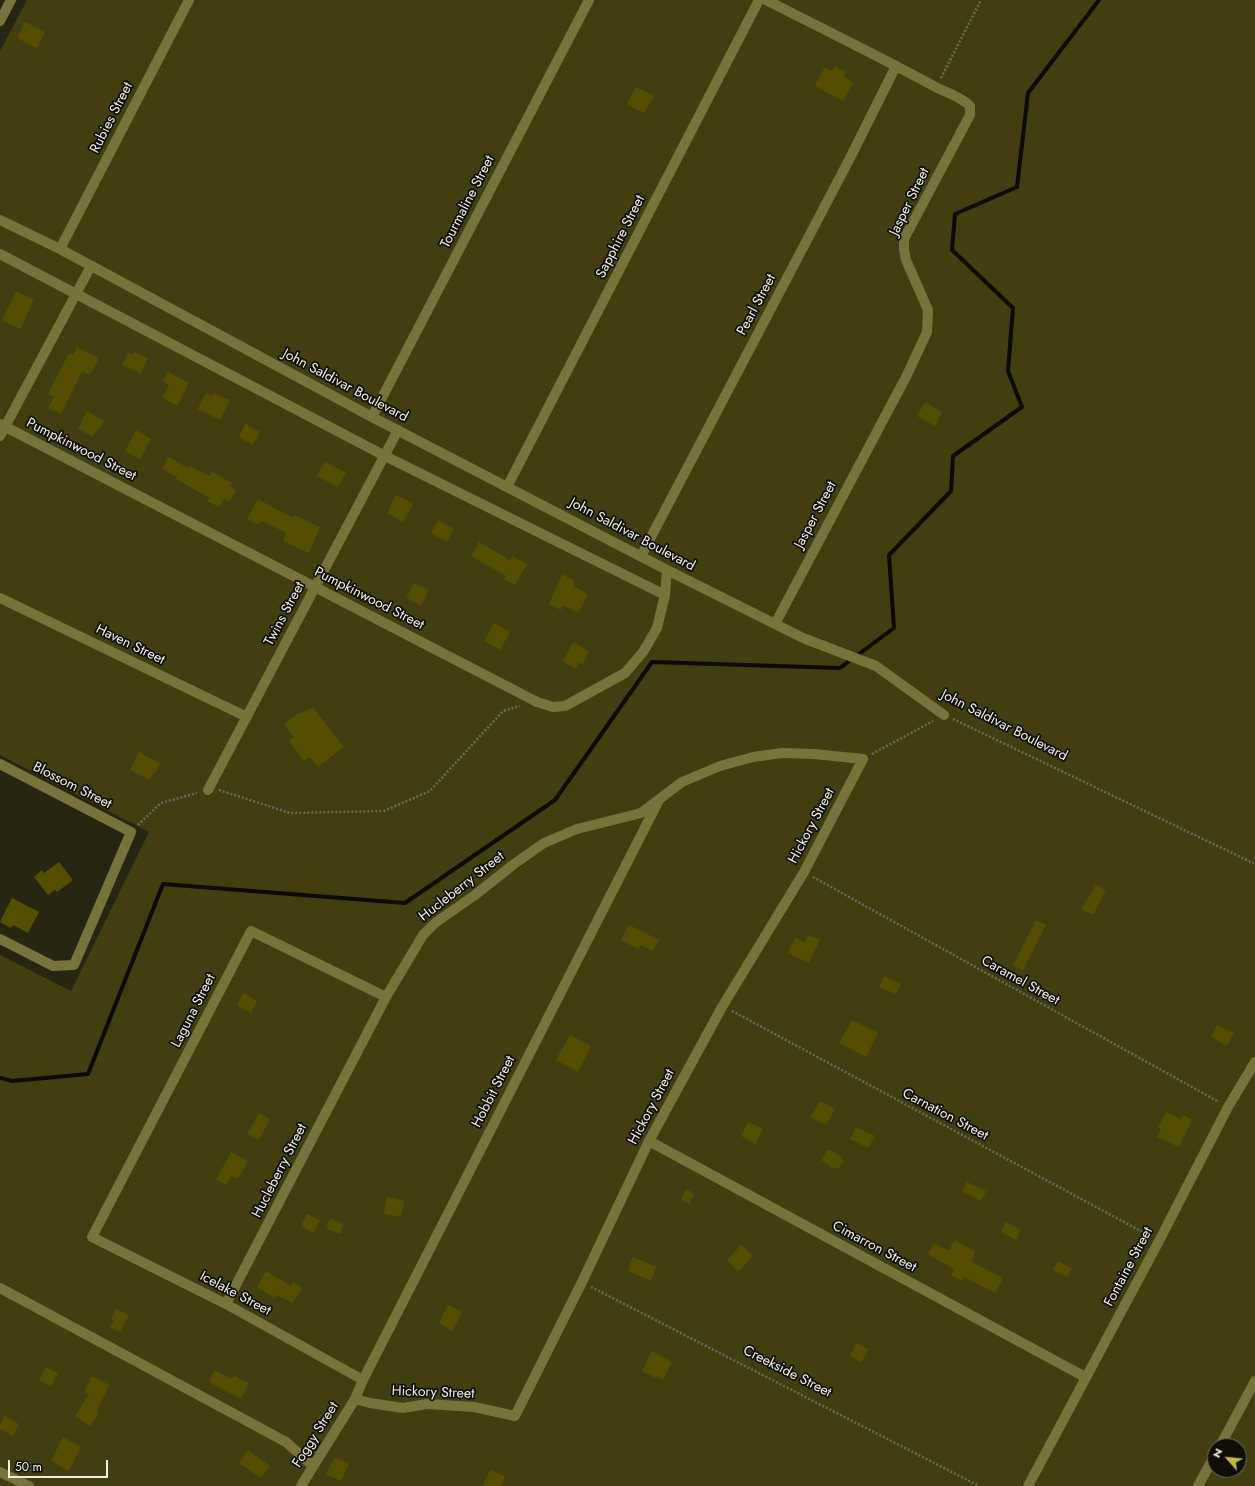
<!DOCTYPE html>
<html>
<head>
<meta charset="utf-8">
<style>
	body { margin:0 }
	#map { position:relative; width:1255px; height:1486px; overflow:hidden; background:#272613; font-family:Jost,sans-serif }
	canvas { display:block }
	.north { position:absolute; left:1207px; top:1438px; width:40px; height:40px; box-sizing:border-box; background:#0f0e07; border:1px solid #69685f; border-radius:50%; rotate:297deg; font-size:11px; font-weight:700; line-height:16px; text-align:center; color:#efefe3 }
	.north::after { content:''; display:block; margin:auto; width:14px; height:18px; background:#c4bc3e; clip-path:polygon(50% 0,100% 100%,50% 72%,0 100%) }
	.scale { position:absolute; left:8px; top:1460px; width:100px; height:18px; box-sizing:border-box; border:2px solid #efefe3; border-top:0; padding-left:5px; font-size:12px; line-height:14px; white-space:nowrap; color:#efefe3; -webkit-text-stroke:3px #0f0e07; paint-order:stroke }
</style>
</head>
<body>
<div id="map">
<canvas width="1255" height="1486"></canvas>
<div class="north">N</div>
<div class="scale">50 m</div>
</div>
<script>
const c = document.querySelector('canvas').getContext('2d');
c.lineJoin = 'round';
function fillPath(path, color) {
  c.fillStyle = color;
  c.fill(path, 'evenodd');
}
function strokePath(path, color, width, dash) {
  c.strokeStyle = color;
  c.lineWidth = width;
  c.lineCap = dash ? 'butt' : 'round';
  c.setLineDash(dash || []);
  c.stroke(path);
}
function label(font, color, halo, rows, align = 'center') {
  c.font = font + ' Jost,sans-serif';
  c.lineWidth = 3.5;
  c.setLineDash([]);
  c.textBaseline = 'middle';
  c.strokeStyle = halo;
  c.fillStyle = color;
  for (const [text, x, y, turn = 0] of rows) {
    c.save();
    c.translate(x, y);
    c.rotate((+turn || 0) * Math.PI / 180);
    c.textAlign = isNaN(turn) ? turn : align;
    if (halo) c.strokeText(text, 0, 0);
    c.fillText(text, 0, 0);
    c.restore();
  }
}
const green = new Path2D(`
	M27,0H1255V1486H0V955L71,991L149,832L0,755V51ZM1215,1446H1239V1470H1215Z`);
const stream = new Path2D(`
	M0,1078L12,1081L88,1074L163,884L405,903L555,800L652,662L840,668L894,628L889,555L951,491L953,456L1022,407L1008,371L1013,308L952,250L955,214L1017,187L1028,93L1099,0`);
const building = new Path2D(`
	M25,22L45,32L37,48L17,38Z
	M835,66L846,72L844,77L853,82L843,101L815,86L825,67L832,71Z
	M636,87L654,96L644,113L627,104Z
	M16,291L34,300L20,329L2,320Z
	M77,347L99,358L90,375L82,371L61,414L48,408L54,397L48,394L69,353L73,355Z
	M134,352L148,358L141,374L122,365L128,353L133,355Z
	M168,372L189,383L177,406L162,398L169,385L163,382Z
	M206,393L212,396L214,393L230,400L220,420L198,409Z
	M925,402L942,412L935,426L917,416Z
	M87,411L104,421L98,431L97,430L93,437L78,429Z
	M245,424L260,432L253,445L239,437Z
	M136,430L151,439L140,459L125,451Z
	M168,457L188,468L190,466L209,476L212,472L232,483L230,486L236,490L230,502L224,499L219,507L207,501L210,498L176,479L177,477L162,469Z
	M325,462L346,473L338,487L317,476Z
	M396,495L413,504L403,522L387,513Z
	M258,499L293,518L294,515L320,527L309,553L283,541L286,533L263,521L262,523L259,522L258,525L247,519Z
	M438,520L454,529L447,542L431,533Z
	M479,542L510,560L512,556L527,564L515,585L504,579L506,576L471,556Z
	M562,574L575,581L573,586L588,594L578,613L563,605L561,610L549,604Z
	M414,583L429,590L421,606L406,598Z
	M494,623L510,632L500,650L484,641Z
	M573,642L589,651L583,664L579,663L576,669L563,662Z
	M313,708L344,747L318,767L310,757L304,761L289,741L294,737L284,724L297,714Z
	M139,752L160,763L155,774L153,773L150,780L130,770Z
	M59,862L73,880L57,892L55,890L48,895L34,877L42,870L44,873Z
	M1096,885L1106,890L1093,915L1081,909Z
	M12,898L39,912L28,933L13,925L11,928L0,922Z
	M1036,920L1046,925L1023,970L1013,965Z
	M629,925L659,940L653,951L641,945L638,949L621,940Z
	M808,935L820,940L809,963L788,953L795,938L805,942Z
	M884,976L901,984L896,994L879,987Z
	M243,993L257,1001L251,1013L237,1005Z
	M852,1020L878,1033L866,1057L839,1043Z
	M1217,1025L1234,1033L1227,1046L1211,1037Z
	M570,1035L591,1046L578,1072L556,1060Z
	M820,1101L835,1109L826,1125L810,1117Z
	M1166,1112L1181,1119L1183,1115L1192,1120L1179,1147L1157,1137L1161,1129L1158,1128Z
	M259,1113L270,1119L259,1140L247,1134Z
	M748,1122L763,1129L755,1144L741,1136Z
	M856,1127L875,1136L868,1148L850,1139Z
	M828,1149L842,1157L841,1159L844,1161L838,1169L835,1167L834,1169L821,1160Z
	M231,1152L248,1161L238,1179L231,1176L226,1185L216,1180Z
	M967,1182L986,1191L981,1201L962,1191Z
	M686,1189L695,1194L689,1204L681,1199Z
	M387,1197L404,1200L401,1217L384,1214Z
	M307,1214L320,1220L313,1233L301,1226Z
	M330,1218L344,1224L340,1234L326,1228Z
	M1006,1222L1021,1230L1016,1240L1001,1232Z
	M954,1240L975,1251L972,1262L1003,1278L995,1293L964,1277L962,1281L951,1275L954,1269L928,1254L934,1243L949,1251Z
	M741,1245L753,1256L738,1272L727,1260Z
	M633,1257L656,1267L651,1281L628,1271Z
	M1058,1261L1072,1268L1067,1277L1053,1270Z
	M266,1271L291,1286L293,1282L302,1288L293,1303L277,1295L275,1298L257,1287Z
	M448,1305L462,1312L452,1331L439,1323Z
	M116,1309L129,1315L120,1332L110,1327L114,1320L111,1319Z
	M857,1343L868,1349L862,1362L850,1356Z
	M652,1351L672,1362L663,1380L657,1376L656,1378L642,1371Z
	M46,1367L58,1373L51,1386L39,1380Z
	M215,1370L232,1379L234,1376L249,1383L241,1399L209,1382Z
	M92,1376L109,1385L97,1411L99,1413L90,1426L75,1416L89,1394L84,1392Z
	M5,1416L19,1424L13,1436L0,1429V1425Z
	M63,1437L81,1447L69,1471L51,1461Z
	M248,1450L270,1466L261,1478L239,1463Z
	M335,1457L349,1464L341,1481L326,1474Z
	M490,1470L505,1476L501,1486H483Z`);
const path = new Path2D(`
	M941,78L981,0
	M953,719L1255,864
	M872,754L933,721
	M219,790L290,813L384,811L430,791L503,711L520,706
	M138,825L161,803L197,793
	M813,877L1219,1102
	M732,1011L1150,1236
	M591,1287L979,1486`);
const minor = new Path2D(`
	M766,0C821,28 876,55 930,84C943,92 959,95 970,106V115L904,239V250L906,260L928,310L927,332L907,375L775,624
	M0,21L11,0
	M0,220L60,249L372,417L667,570L803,638L876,666L944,715
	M60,249L189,0
	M0,254L385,456L665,595
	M372,417L589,0
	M0,424L537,702L553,707L565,706L625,673L643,652L657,628L665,595L667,570
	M0,436L91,266
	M507,487L759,0
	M641,556L849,160L896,66
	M0,598L247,717
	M0,764L131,832L74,965L53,966L0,939
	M208,790L398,430
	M649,1141L1085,1377
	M0,1288L286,1442L313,1466
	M226,1304L386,997L423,935L435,923L475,895L514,864L544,843L577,829L641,813L682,782L720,766L753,757L782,753L814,754L863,759L804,872L722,1007L649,1141L582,1282L515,1416L474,1407L427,1404L403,1408L370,1403L355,1399
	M363,1380L226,1304L92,1237L251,931L386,997
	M1220,1446L1255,1381
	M0,1472L29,1486
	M301,1486L355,1399L363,1380L658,802
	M1028,1486L1159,1241L1228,1107L1255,1062
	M1198,1486L1215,1455`);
const streetNames = [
	["Rubies Street",112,118,-63],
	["Tourmaline Street",468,202,-63],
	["Jasper Street",910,202,-64],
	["Sapphire Street",621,237,-63],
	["Pearl Street",757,305,-62],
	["John Saldivar Boulevard",345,386,28],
	["Pumpkinwood Street",81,450,27],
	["Jasper Street",816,515,-62],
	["John Saldivar Boulevard",632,535,28],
	["Pumpkinwood Street",369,599,27],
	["Twins Street",285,614,-62],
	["Haven Street",130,645,26],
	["John Saldivar Boulevard",1004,726,27],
	["Blossom Street",72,786,27],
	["Hickory Street",812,826,-62],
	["Hucleberry Street",462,887,-38],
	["Caramel Street",1020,981,29],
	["Laguna Street",194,1011,-63],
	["Hobbit Street",494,1092,-63],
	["Hickory Street",652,1107,-62],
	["Carnation Street",945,1115,28],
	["Hucleberry Street",280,1171,-63],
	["Cimarron Street",874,1247,28],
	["Fontaine Street",1129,1267,-62],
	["Icelake Street",235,1294,28],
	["Creekside Street",787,1372,27],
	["Hickory Street",433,1393,2],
	["Foggy Street",316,1435,-58]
];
fillPath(green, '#413e10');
strokePath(stream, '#0d0b00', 4);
fillPath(building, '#544f00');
strokePath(path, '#6c6b5a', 2.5, [2, 2]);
strokePath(minor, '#77743b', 10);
label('14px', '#efefe3', '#0f0e07', streetNames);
</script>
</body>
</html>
